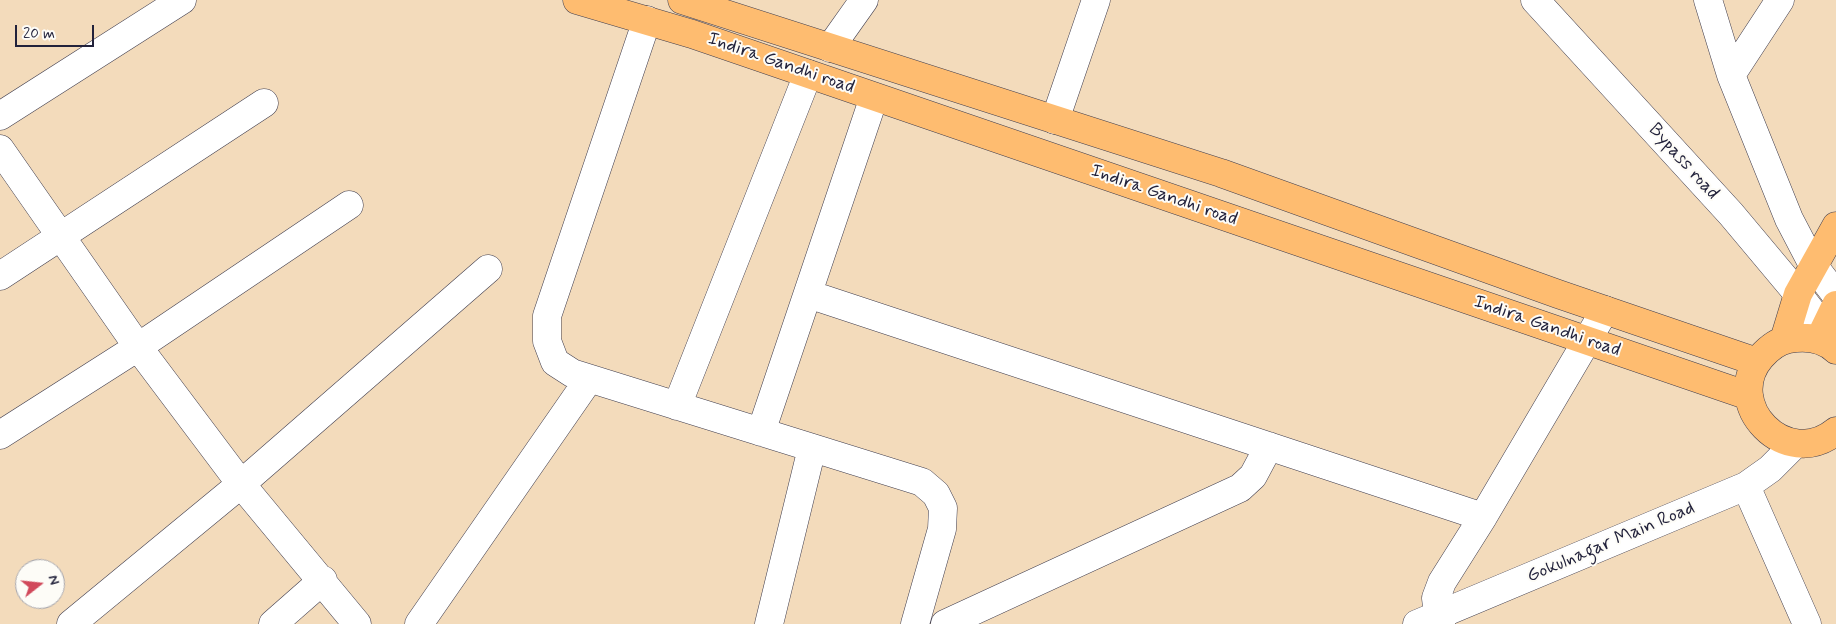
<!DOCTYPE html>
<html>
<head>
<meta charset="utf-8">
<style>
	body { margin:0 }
	#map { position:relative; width:1836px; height:624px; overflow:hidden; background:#f3dbbb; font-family:Mynerve,sans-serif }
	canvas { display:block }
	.north { position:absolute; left:15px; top:559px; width:50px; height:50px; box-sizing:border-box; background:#fdfcf7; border:1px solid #a5a5ac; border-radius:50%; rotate:74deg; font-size:14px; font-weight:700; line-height:20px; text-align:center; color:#22223b }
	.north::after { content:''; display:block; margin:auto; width:18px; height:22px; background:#d1495b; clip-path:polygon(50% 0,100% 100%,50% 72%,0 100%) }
	.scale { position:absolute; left:15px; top:25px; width:79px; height:22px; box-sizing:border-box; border:2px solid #22223b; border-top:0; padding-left:6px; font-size:15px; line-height:18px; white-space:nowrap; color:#22223b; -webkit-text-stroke:4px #fdfcf7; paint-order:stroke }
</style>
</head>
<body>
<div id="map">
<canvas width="1836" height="624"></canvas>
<div class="north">N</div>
<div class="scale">20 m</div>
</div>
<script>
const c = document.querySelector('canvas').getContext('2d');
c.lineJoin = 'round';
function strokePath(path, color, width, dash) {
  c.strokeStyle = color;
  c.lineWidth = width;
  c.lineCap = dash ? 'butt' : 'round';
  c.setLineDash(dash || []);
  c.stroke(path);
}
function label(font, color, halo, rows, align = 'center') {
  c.font = font + ' Mynerve,sans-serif';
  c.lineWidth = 4;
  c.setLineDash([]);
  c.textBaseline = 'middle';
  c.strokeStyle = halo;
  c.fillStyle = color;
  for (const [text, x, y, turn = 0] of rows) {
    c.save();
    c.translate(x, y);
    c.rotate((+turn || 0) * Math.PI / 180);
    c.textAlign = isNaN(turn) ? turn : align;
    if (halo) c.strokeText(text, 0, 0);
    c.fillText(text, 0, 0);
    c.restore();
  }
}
const minor = new Path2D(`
	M1535,0L1731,214L1798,294L1825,329
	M1708,0L1731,75L1789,219L1813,265L1836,295
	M647,20L547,316V341L555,362L572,373L922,482L936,494L943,508L942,529L915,624
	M830,48L864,0
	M1731,75L1780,0
	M0,116L182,0
	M1055,120L1096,0
	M0,149L138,347L241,484L357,624
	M0,276L264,103
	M808,294L1483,517
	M677,406L808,74
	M761,432L874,97
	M0,435L138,347L349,205
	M1746,486L1807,624
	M71,624L241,484L488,269
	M273,624L323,580
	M419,624L589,379
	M769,624L812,448
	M945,624L1240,488L1253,476L1269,446
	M1417,624L1746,486L1770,469L1795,444
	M1441,624L1438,615L1436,598L1442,582L1483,517L1605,310`);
const major = new Path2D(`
	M577,0L692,34L1749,396
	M682,0L1221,173L1558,294L1757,362
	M1784,340L1798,294L1836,226
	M1819,340L1836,305
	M1836,350C1823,338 1806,336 1789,339C1778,341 1769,348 1761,357C1721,404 1786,472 1836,431`);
const streetNames = [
	["Indira Gandhi road",781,64,19],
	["Bypass road",1683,162,48],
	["Indira Gandhi road",1164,196,19],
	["Indira Gandhi road",1547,327,19],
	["Gokulnagar Main Road",1611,543,-23]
];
strokePath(minor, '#413e4e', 29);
strokePath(major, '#413e4e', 29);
strokePath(minor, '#fff', 28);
strokePath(major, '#febc70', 28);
label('19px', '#22223b', '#fdfcf7', streetNames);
</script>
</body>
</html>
